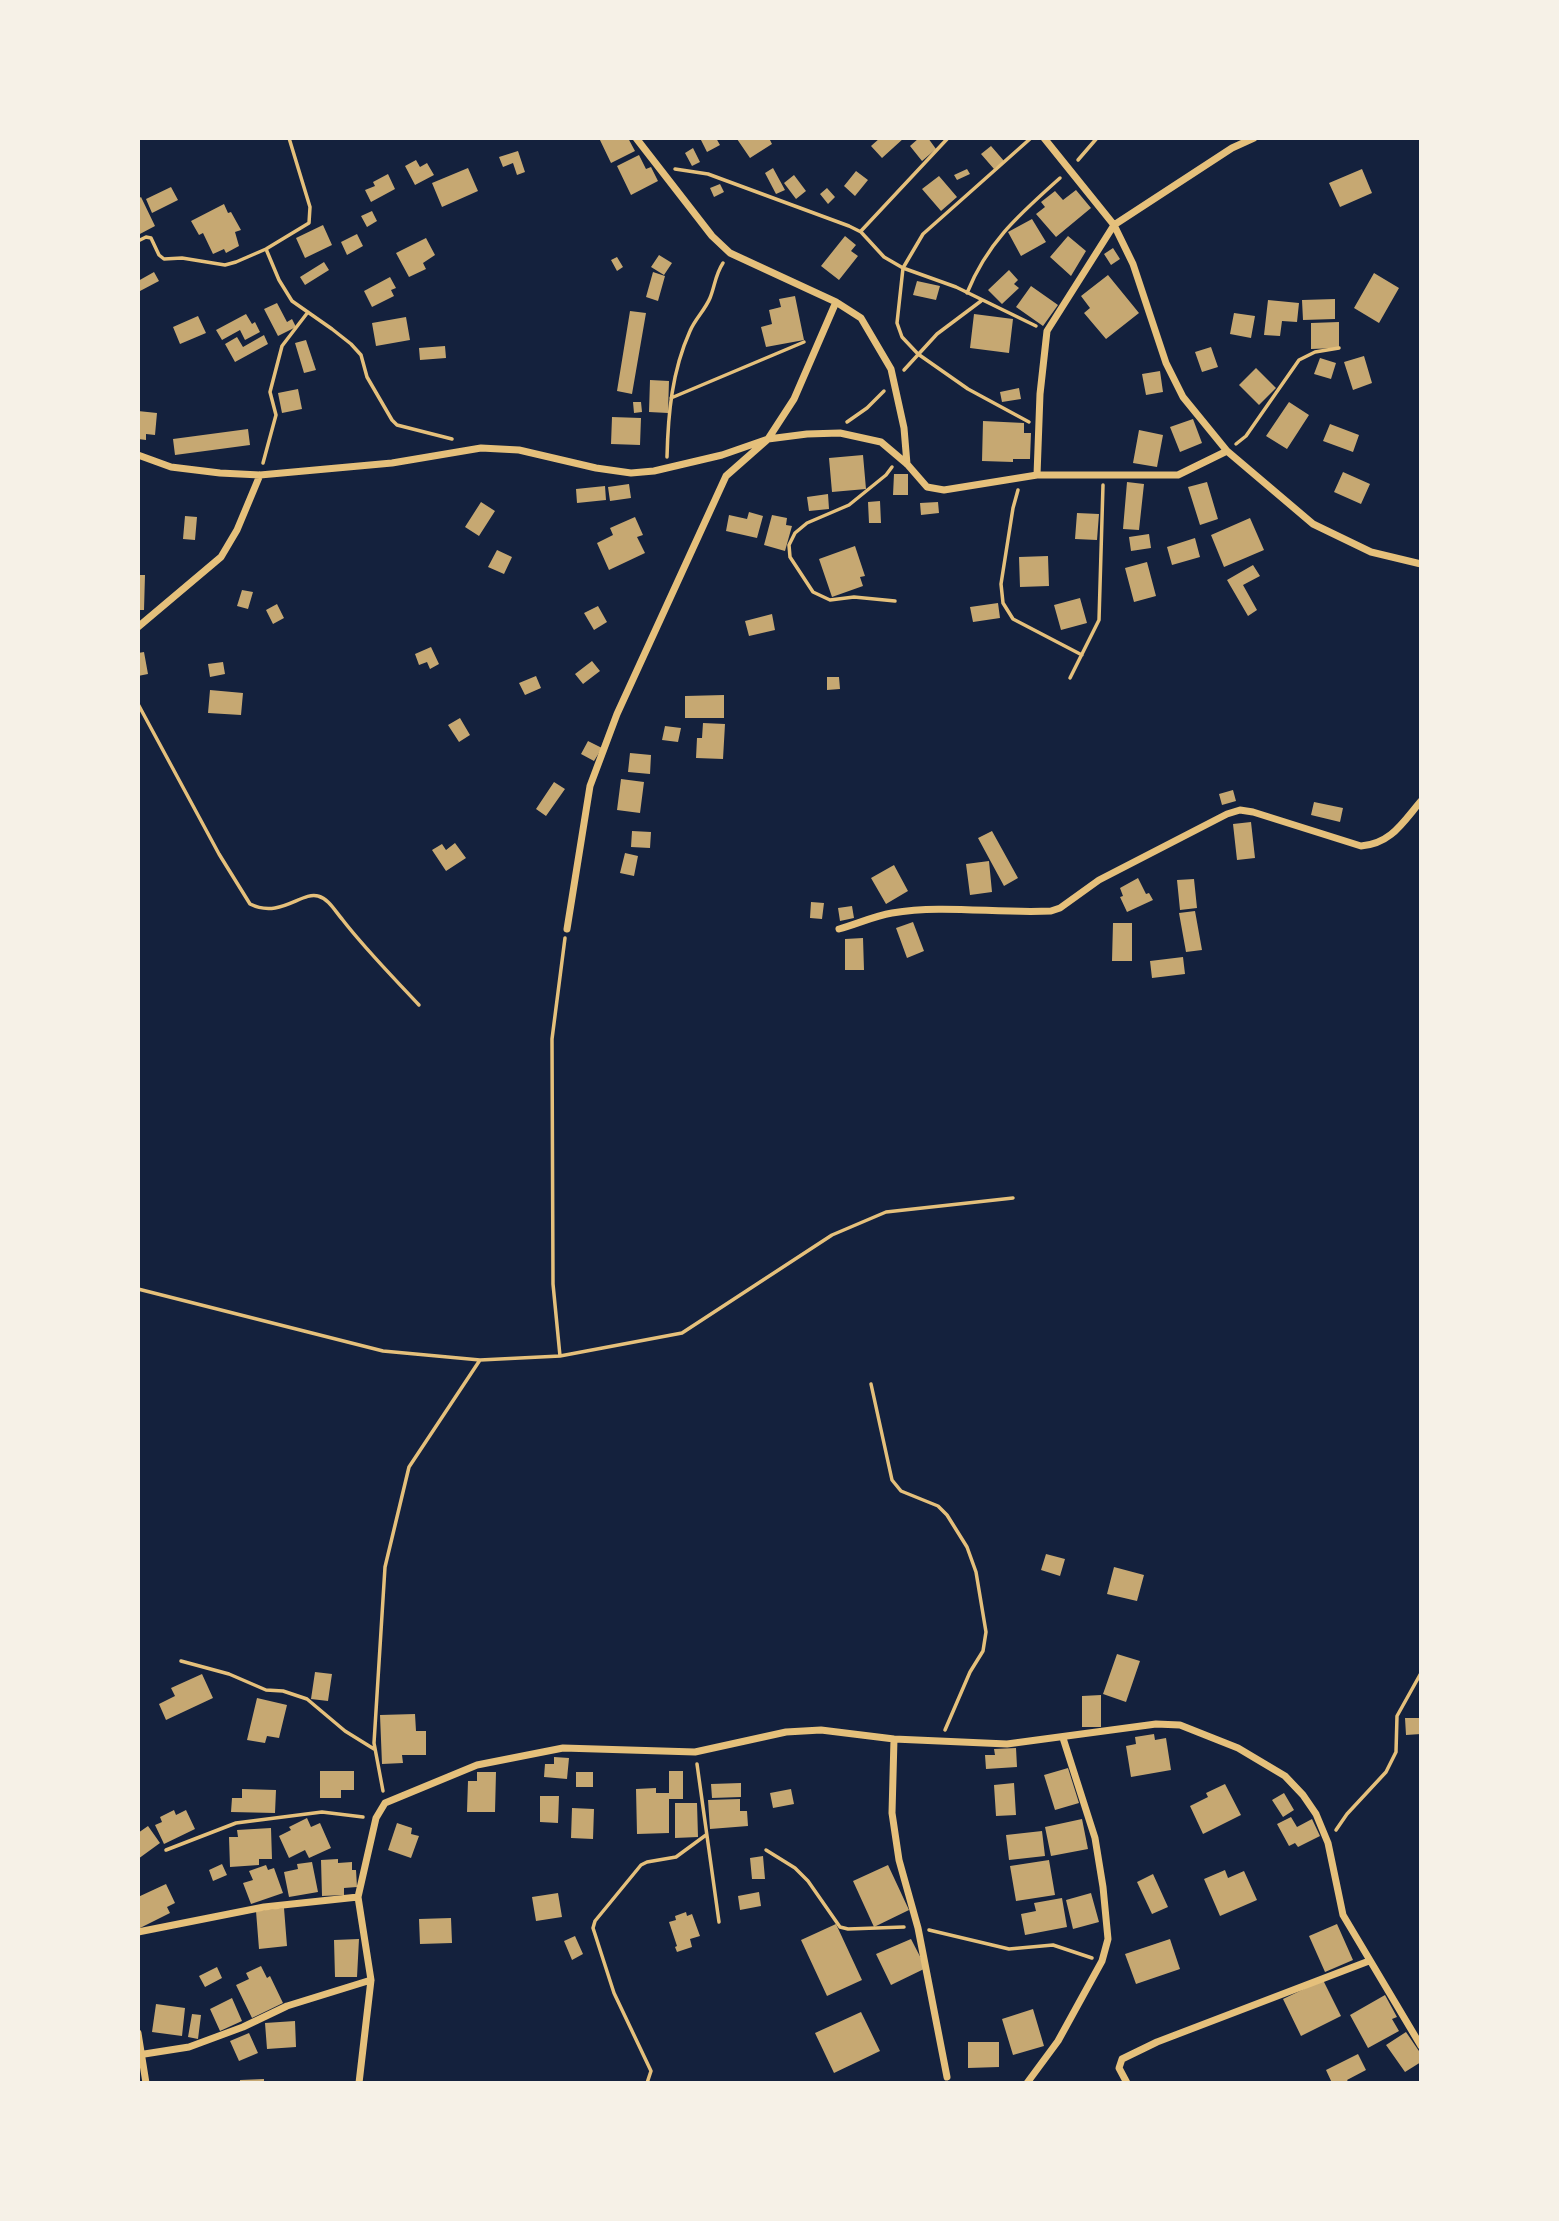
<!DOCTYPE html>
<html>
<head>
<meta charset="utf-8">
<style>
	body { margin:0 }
	#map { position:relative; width:1559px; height:2221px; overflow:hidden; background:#14213d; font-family:Quicksand,sans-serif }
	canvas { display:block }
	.frame { position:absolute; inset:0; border:140px solid #f6f1e7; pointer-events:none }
</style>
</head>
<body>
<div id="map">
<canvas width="1559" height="2221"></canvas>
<div class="frame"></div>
</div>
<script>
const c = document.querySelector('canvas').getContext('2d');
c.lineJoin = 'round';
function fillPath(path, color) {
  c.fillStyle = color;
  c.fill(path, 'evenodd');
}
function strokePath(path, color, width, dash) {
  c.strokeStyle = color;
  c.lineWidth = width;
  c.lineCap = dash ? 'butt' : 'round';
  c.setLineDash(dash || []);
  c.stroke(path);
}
const building = new Path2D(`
	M599,138H628L635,151L611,163Z
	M700,138H716L720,145L707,152Z
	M739,138H769L772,144L750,158L737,139Z
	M880,138H904L882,158L871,146Z
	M919,138H928L936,149L922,161L910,146Z
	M991,146L1004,161L994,169L981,154Z
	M693,148L700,162L692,166L685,153Z
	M518,151L525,172L517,175L513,163L503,167L499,157Z
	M639,155L646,169L651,167L658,181L631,195L617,166Z
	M416,160L420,167L427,163L434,175L415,185L405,166Z
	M468,168L478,191L442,207L432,183Z
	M773,168L785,190L776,194L765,173Z
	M967,169L970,174L957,180L954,175Z
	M1362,169L1372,193L1340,207L1329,183Z
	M856,171L868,180L855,196L844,186Z
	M388,174L395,189L371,202L365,190L375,186L373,182Z
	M794,175L806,191L796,199L784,183Z
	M939,176L957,197L941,211L922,189Z
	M720,184L724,192L714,197L710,188Z
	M171,187L178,200L152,213L146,199Z
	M827,188L835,197L828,204L820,194Z
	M1076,190L1091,208L1056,237L1036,214L1045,207L1041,202L1055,191L1063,200Z
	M141,197L155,226L138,235V199Z
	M224,204L228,213L231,212L241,230L235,232L239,246L226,253L224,249L213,254L203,233L199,235L191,221Z
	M372,211L377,221L367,227L361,216Z
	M1032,219L1046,242L1021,256L1008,232Z
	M323,225L332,245L305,258L296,238Z
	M357,234L363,246L347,255L341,242Z
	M845,236L856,245L851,251L858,256L839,280L821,266Z
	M1068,236L1086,251L1071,276L1050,257Z
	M426,238L435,255L423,263L426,269L409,277L396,253Z
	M1113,248L1120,259L1111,265L1104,254Z
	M659,255L672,263L664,275L651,267Z
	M617,257L623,267L617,271L611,260Z
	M324,262L329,270L305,285L300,277Z
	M1009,270L1018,280L1014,284L1019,288L1002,304L988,290Z
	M154,272L159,281L140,291L138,281Z
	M653,272L665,276L658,301L646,297Z
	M1374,273L1399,288L1379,323L1354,308Z
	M1108,275L1139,313L1106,339L1084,313L1090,308L1081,296Z
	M390,277L396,288L391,290L394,296L372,307L364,291Z
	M917,281L940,286L936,300L913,295Z
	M1031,286L1058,305L1043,326L1016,307Z
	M795,296L804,340L766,347L761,327L772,324L769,310L781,307L779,299Z
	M1335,299V319L1303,320L1302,300Z
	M1268,300L1299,303L1297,322L1282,321L1280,336L1264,335Z
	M277,303L287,322L292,319L296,327L278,336L264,309Z
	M630,311L646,313L632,394L617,391Z
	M1234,313L1255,316L1251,338L1230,334Z
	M246,314L252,324L255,322L260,332L245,340L240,330L222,340L216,330Z
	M974,314L1013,319L1009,353L970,348Z
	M198,316L206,333L180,344L173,327Z
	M406,317L410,340L376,346L372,323Z
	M1339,322V348L1311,349V323Z
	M264,335L268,344L235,362L225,344L237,337L243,347Z
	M306,340L316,370L304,373L295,343Z
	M445,346L446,358L420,360L419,348Z
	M1211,347L1218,367L1202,372L1195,352Z
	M1364,356L1372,383L1353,390L1344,362Z
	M1320,358L1336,363L1331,379L1314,374Z
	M1256,368L1276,388L1259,405L1239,385Z
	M1160,371L1163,392L1146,395L1142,374Z
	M650,380L669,381L668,413L649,412Z
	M1019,388L1021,399L1002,402L1000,392Z
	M298,389L302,409L282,413L278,393Z
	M633,402H641L642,412L634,413Z
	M1289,402L1309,415L1287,449L1266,436Z
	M138,411L157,413L155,435L146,434V440L138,439Z
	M612,417L641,418L640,445L611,444Z
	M1193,419L1202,443L1180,452L1170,427Z
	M983,421L1024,423V433H1031L1030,459H1013V462L982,461Z
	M1330,424L1359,435L1353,452L1323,441Z
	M248,429L250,445L175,455L173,439Z
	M1139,430L1163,435L1157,467L1133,463Z
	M863,455L866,489L832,492L829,458Z
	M1343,472L1370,484L1361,504L1334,492Z
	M894,474H908V495H893Z
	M1127,482L1144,484L1139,530L1123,529Z
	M1207,482L1218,519L1200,525L1188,487Z
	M629,484L631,498L610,501L608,487Z
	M605,486L606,500L577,503L576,489Z
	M828,494L829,509L809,511L807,497Z
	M880,501L881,523H869L868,502Z
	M481,502L495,511L479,536L465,527Z
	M938,502L939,513L921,515L920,503Z
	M749,512L763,516L757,538L726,531L729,515L747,519Z
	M1077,513L1099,514L1097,540L1075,539Z
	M772,515L787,518L786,525L792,526L785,551L764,545Z
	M185,516L197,517L195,540L183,539Z
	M635,517L643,535L637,537L645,553L609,570L597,543L613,535L610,528Z
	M1250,518L1264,550L1224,567L1211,535Z
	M1149,534L1151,548L1131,551L1129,537Z
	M1195,538L1200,557L1172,565L1167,547Z
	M855,546L865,576L860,577L863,586L832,597L819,559Z
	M497,550L512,557L504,574L488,567Z
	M1048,556L1049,586L1020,587L1019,557Z
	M1147,562L1156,596L1134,602L1125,568Z
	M1253,565L1260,576L1243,585L1257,610L1248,616L1227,580Z
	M138,575H145L144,610H138Z
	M242,590L253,592L248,609L237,606Z
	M1080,598L1087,623L1061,630L1054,605Z
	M998,603L1000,618L973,622L970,607Z
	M277,604L284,618L273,624L266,610Z
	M598,606L607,622L594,630L584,613Z
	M772,614L775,630L749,636L745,621Z
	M431,647L439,664L430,669L427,662L419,665L415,654Z
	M144,652L148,674L138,676V653Z
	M592,661L600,671L583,684L575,674Z
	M223,662L225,674L210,677L208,664Z
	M536,676L541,688L525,695L519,683Z
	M827,677H839L840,689L827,690Z
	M210,690L243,693L241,715L208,713Z
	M724,695V718H685V696Z
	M460,718L470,735L459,742L448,725Z
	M703,723L725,724L723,759L696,758L697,738H702Z
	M665,726L681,728L678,742L662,740Z
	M588,741L602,748L594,761L581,754Z
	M630,753L651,755L650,774L628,772Z
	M621,779L644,782L640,813L617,810Z
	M554,782L565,789L546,816L536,809Z
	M1233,790L1236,801L1222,805L1219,794Z
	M1314,802L1343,808L1340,822L1311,815Z
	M1251,822L1255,858L1237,860L1233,824Z
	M632,831L651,832L650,848L631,847Z
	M992,831L1018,878L1004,886L978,838Z
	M455,843L466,858L446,871L432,850L442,844L446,850Z
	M625,853L638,856L634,876L620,873Z
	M989,861L992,892L970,895L966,864Z
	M894,865L908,891L886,904L871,878Z
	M1138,878L1146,894L1149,893L1153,900L1127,912L1120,897L1123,896L1120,888Z
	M1194,879L1197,908L1180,910L1177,880Z
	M811,902L824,903L822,919L810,918Z
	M852,906L854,918L840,921L838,908Z
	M1195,911L1202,950L1186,952L1179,913Z
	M913,922L924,951L907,958L896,928Z
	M1113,923H1132V961H1112Z
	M863,938L864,970H845V939Z
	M1183,957L1185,974L1152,978L1150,961Z
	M1046,1554L1065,1559L1060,1576L1041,1570Z
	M1114,1567L1144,1575L1137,1601L1107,1594Z
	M1117,1654L1140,1661L1126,1702L1103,1694Z
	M315,1672L332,1674L328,1701L311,1699Z
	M202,1674L213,1698L166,1720L159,1704L175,1696L171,1688Z
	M1101,1695V1727H1082V1696Z
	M257,1698L287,1705L279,1738L267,1736L265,1743L247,1740Z
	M415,1714L416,1731H426V1755H402L403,1763L382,1764L380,1715Z
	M1405,1718H1421V1734L1406,1735Z
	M1154,1734L1155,1740L1166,1738L1171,1770L1131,1777L1126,1746L1136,1744L1135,1737Z
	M1016,1748L1017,1767L986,1769L985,1755H995L994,1749Z
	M554,1757L569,1758L567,1779L544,1777L545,1764H554Z
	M1068,1768L1079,1803L1055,1810L1044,1775Z
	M320,1771H354V1790H341V1798H320Z
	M669,1771H683V1799H669V1833L637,1834L636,1789L656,1788V1793H669Z
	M477,1772H496L495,1812H467L468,1781H477Z
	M576,1772H593V1787H576Z
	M741,1783V1797L712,1798L711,1784Z
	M1014,1783L1016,1815L996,1816L994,1785Z
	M1225,1784L1241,1815L1203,1834L1190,1806L1208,1797L1206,1793Z
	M242,1789L276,1790L275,1813L231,1812L232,1798H242Z
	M791,1789L794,1804L773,1808L770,1793Z
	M1284,1793L1294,1810L1283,1817L1272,1800Z
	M540,1796H559L558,1823L540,1822Z
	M740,1799V1811H747L748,1826L710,1829L708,1800Z
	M675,1803H697L698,1837L675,1838Z
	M572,1808L594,1809L593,1839L571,1838Z
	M174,1810L176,1815L186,1810L195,1829L164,1844L155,1825L162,1822L160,1817Z
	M1291,1817L1297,1827L1312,1819L1320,1836L1298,1847L1295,1843L1289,1846L1277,1824Z
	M307,1818L311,1827L320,1823L331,1848L309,1858L305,1850L289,1858L279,1836L291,1830L289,1827Z
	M1082,1819L1088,1849L1051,1856L1045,1827Z
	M397,1823L412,1828L411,1834L419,1836L411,1858L388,1850Z
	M148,1826L160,1843L138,1859V1833Z
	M271,1828L272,1859H259V1865L230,1867L229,1837H238L237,1830Z
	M1042,1831L1045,1856L1009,1860L1006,1835Z
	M763,1856L765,1879H752L750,1858Z
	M338,1859V1863L352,1862V1870H356L357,1887L344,1888V1895L322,1896L321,1860Z
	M1049,1860L1055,1895L1016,1901L1010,1866Z
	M312,1862L318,1892L289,1897L284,1872L298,1869L297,1864Z
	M222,1864L227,1875L213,1881L209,1870Z
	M266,1865L268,1870L274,1868L283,1893L251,1904L243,1883L253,1880L249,1871Z
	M888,1865L909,1910L874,1927L853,1881Z
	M1225,1870L1228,1878L1244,1871L1257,1900L1220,1916L1204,1879Z
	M1153,1874L1168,1907L1152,1914L1137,1882Z
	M166,1884L175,1903L167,1907L170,1913L138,1929V1897Z
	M759,1892L761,1906L740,1910L738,1896Z
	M558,1893L562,1917L536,1921L532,1897Z
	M1091,1893L1099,1922L1073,1929L1066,1900Z
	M1062,1898L1067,1927L1025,1935L1021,1914L1036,1911L1034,1903Z
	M284,1908L287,1946L259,1949L256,1911Z
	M686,1912L687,1916L692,1914L700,1936L690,1939L692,1947L677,1952L675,1947L677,1946L669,1922L676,1920L675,1916Z
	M451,1918L452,1943L420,1944L419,1919Z
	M836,1924L862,1980L827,1996L801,1940Z
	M1337,1924L1353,1960L1325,1972L1309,1936Z
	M575,1936L583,1954L572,1960L564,1941Z
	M359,1939L357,1977H335L334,1940Z
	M911,1939L926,1968L891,1985L876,1954Z
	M1170,1939L1180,1969L1136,1984L1125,1954Z
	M261,1966L267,1978L270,1976L283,2003L252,2018L236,1985L249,1979L246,1973Z
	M217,1967L222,1978L205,1987L199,1976Z
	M1323,1980L1341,2016L1301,2036L1283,1999Z
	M1385,1995L1397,2017L1392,2019L1399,2031L1368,2048L1350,2015Z
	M232,1998L242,2021L220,2031L210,2009Z
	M156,2004L185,2008L182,2036L152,2032Z
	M1033,2009L1044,2046L1013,2055L1002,2019Z
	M861,2012L880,2051L834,2073L815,2033Z
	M192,2014L201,2015L198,2039L188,2037Z
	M295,2021L296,2047L267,2049L265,2023Z
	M1406,2032L1421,2054V2062L1405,2072L1386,2045Z
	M249,2033L258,2053L239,2061L230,2041Z
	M968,2042H999V2067L968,2068Z
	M1358,2054L1366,2070L1347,2080L1349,2083H1332L1326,2070Z
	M264,2079V2083H240V2080Z`);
const path = new Path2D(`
	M1078,160L1097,138
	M675,169L708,174L849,226L861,232L884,257L903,268L956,287L1036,326
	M861,231L948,138
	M138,241L146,237L151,238L159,255L164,259L182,258L225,265L236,262L266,249L309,223L310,207L289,138
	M266,249L279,280L292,301L332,329L351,344L361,355L367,377L392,420L397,425L452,439
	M967,293C988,241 1020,214 1060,178
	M904,370L937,334L981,301
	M671,398L804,342
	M847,422L867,408L884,391
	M1029,422L968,389L918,354L902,337L897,323L903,268L923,234L1031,138
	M1236,444L1246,436L1299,360L1315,352L1339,348
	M667,457C668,414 672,371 690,331C695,319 705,310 710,298C715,286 715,275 723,263
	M263,463L276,415L270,392L282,346L308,312
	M892,467L886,475L849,505L807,523L795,533L789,545L790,557L813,592L830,600L854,597L895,601
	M1018,490L1013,508L1001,584L1003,603L1013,619L1082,655
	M1070,678L1099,620L1103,485
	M138,704L219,854L250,904C280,919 302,891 318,896C329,899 335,911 342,919C365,949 393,977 419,1005
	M138,1289L383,1351L480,1360L560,1356L682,1333L832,1235L886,1212L1013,1198
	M560,1356L553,1284L552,1039L565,938
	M871,1384L892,1480L901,1491L938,1506L947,1515L967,1547L976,1572L986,1632L983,1651L970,1672L945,1730
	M181,1661L229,1674L266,1690L283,1691L307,1699L345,1731L374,1749
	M697,1764L719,1922
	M383,1791L374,1743L385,1567L409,1467L480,1360
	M1336,1830L1347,1814L1386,1772L1396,1752L1397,1716L1421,1673
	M166,1850L236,1823L322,1812L363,1817
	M766,1850L795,1868L808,1881L840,1927L848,1929L904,1927
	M929,1930L1009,1949L1053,1945L1092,1958
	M647,2083L651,2071L614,1993L593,1928L595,1921L641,1865L647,1862L676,1857L706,1835`);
const minor = new Path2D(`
	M636,138L712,236L730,253L836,302L861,318L891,369L904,428L907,464
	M1044,138L1114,225L1133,264L1166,363L1183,397L1227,451L1313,524L1371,552L1421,564
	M138,455L171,467L220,473L260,475L392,463L481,448L519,450L596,468L631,473L654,471L722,455L768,439L807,434L840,433L881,442L907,464L927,487L944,490L1037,475H1178L1227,451
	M1037,475L1040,394L1047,331L1114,225L1232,148L1254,138
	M138,627L221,557L237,530L260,475
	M567,929L590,786L617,714L726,476L768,439L794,399L836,302
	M839,929C857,924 874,916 892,913C944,904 998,914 1051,911L1060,908L1099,880L1227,814L1240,810L1253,812L1361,846C1391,844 1403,822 1421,801
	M894,1739L892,1813L899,1860L918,1928L947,2077
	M138,1932L264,1907L358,1897
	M138,2033L146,2083
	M138,2055L189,2047L243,2027L287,2006L371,1980
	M359,2083L371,1980L358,1897L376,1818L385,1803L477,1765L563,1748L695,1752L786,1732L821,1730L894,1739L1007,1744L1156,1724L1180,1725L1238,1748L1285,1776L1303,1795L1316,1814L1328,1843L1343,1915L1421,2046
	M1027,2083L1058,2041L1102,1961L1108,1939L1103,1887L1095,1838L1063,1738
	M1127,2083L1119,2068L1122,2059L1157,2042L1369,1961`);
fillPath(building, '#c6a872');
strokePath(path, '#e5c07b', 3.5);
strokePath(minor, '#e5c07b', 7);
</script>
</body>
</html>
